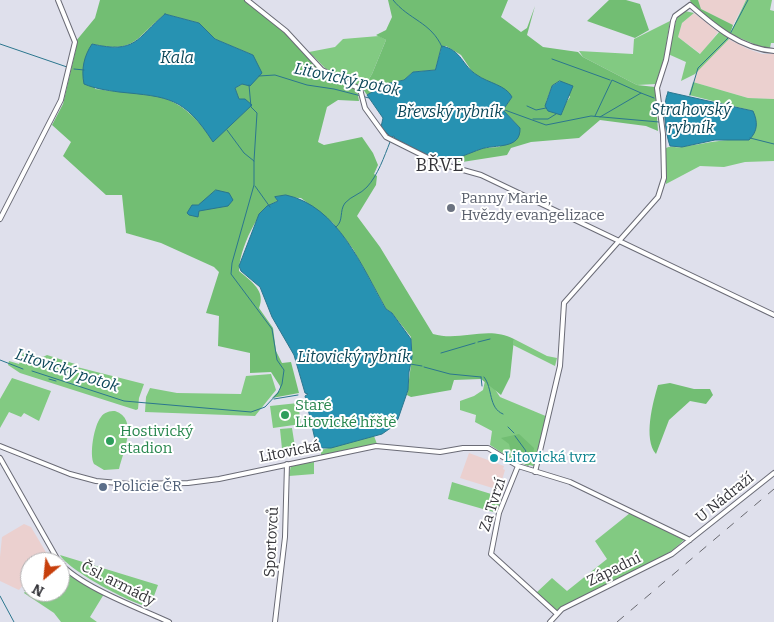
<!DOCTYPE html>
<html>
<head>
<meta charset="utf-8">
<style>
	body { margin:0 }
	#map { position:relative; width:774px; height:622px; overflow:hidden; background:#dfe0ec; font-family:Bitter,serif }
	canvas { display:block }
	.north { position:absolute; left:20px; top:552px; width:50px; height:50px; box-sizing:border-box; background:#fff; border:1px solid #aeaeb0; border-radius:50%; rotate:208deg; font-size:14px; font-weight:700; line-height:20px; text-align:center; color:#343439 }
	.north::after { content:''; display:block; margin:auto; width:18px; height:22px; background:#c73f0c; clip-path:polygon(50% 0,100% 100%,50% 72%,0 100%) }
</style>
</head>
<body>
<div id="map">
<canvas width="774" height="622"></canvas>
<div class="north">N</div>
</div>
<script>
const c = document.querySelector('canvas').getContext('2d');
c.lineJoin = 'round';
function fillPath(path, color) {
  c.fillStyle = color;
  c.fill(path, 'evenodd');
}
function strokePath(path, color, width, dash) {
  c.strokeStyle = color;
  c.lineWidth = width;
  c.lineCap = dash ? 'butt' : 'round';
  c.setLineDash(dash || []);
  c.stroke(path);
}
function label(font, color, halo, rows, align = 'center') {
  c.font = font + ' Bitter,serif';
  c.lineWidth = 4;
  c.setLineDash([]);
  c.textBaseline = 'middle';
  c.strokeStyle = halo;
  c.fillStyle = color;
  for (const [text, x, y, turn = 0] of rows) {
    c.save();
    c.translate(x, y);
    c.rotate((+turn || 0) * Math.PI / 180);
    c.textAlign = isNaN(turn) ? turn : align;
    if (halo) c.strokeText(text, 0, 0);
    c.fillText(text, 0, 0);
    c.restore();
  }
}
const industrial = new Path2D(`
	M698,0H746L733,25L701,9Z
	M694,13L718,32L701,54L678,37L682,23Z
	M728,39L748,49L762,54H774V99L748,98L693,82L698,68Z
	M469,453L504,466L503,469L505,470L499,490L460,478Z
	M24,524L31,527L47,554L39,560L36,559L35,562H30V576L19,590L0,581V557L2,537Z`);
const green = new Path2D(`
	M746,0H772L770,10L774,11V43H771L770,48L759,46L730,34Z
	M685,11L694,13L682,23L678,37L700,54L720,31L729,39L695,74L681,81L686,62L668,54L677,17Z
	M670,21L664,58L656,84L637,85L583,57L579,51L633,54L634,39Z
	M379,36L386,40L372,74L363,89L332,75L309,52L335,47L343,39Z
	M693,82L748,98L774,99V161L745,162L724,167L700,166L666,184V148C671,145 675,148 681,147C704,144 725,138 749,140L753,111L689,95Z
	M514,339L547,356L557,358L555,366L513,345Z
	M23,353L43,357L47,355L75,364L77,367L144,384L139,398L138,409L136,410L20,373L8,365L9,361L19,364Z
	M271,374L276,390L255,416L145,412L146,397L150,388L177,393L241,394L246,376Z
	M486,376L500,397L548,417L538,462L533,466L514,461L490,445L492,431L475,422L476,415L460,410V401L474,396L483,390Z
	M12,378L51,391L39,421L24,413L21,417L9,412L0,428V399Z
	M298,403L301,424L273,428L270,406Z
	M115,411C139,419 123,452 119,469L104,470L94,464C89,455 94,425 101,417C104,412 110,411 115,411Z
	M292,428L295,447L282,449L280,429Z
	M374,436L377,444L321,456V450Z
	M314,462V474L289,476L291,465Z
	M452,482L501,497L497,513L448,499Z
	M630,513L684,540L673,550L658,559L556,611L536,593L552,578L567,591L607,559L595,541Z
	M60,555L158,585L150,607C133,605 68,570 60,555Z
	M60,569L104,594L90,617L97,622H61L54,613L24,593L30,585V592H60Z`);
const forest = new Path2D(`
	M100,0H244L285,33L321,71L357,89L359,101L338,100L327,107L318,142L324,145L362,137L373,153L378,165L374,174L377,176L376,185L357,216L380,247L433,334C461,342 487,325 514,339L510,377L501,395L481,379L454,380L451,390L411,397L407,395L412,357L411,337L392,313L386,309L353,249L333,223L301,198L276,197L278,201C258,206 239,251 239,271C252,282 266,291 259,308L273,328L276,351L282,363L291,362L299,393L272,398L280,390V386L271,372L250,373V353L218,346L219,316L206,313L219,272L214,267L161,243L126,233L122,195H106L63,156L71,142L52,125L63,104L76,49V41L95,18ZM165,14L199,23L215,39L253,55L242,84L235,88L239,100L251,105L213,141C177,88 153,96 95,89L92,44C136,54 135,38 165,14Z
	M388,0H508L501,17L521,32L527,28L535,6L527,35L543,47L578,52L583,57L637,85L655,87L658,131L646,126L600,120L579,138L531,142L511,148L507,155L456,163L453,159L483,148L499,147L520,128L503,110L512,97L473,73L461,55L446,46L441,49L435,70L413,72L404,80L386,84L367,95L363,89L372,74L386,40L376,35L386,30L392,17ZM560,81L570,97L563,107L562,113L546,102L552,86Z
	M609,0H626L640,4L649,30L635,38L587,21Z
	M690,0H698L701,9L733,25L730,34C720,27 694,13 690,0Z
	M670,383L694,389H710L713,395L706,404L690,401L669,420L656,454C643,439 653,402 658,385Z
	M519,434L534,448L532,462L528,466L513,459L509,444L501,438Z`);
const water = new Path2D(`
	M165,14L199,23L215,39L253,55L262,73L250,86L242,84L235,88L239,99H245L252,105L213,142C184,97 169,97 119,92C106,90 96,89 84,84C81,69 84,56 92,44C136,54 136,39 165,14Z
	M442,46C462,50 462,66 477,75C488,83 506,85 512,97L503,110L520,128C521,150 495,144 481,149C469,153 457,160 444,159C431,159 407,144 394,138V136L391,137L381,127L383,118L367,95L386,84L404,80L413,72L435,70Z
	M560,81L573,86L561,115L548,111L545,106L552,86Z
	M668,92L753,111C758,122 758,131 749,140H715L682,147L670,146C665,131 662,106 668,92Z
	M216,190L229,193L233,200L228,206L199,211L198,217L189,215L187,213L192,205H198Z
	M286,195C338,206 362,267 386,309L392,313L411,339L412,357L409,372L408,390L398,419L392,427L382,434L331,448H317L305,396L308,394L305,393L294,355L272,317L260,287L241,271L239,266L259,214L267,206L278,201L275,197Z`);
const stream = new Path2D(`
	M393,0C409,20 431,22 442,47
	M730,34L748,0
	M0,44L67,67
	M552,59L610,80
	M74,69L84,70
	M259,76L275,75L307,85L334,89L369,98
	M249,85L251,107L257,113L254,161
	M690,95L698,68L729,37
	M527,106L536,110L546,108
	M502,109L546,125L591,116L659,122
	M595,116L612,80L641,93
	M600,117L641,93L654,98
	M533,119H548L556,114
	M750,138L774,144
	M255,186L270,207
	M336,227C344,221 339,211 345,203C351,196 361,194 367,187C378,175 384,157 390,142
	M478,342L490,339
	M441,353L475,343
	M0,360L23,369
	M410,364L422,366
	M424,367L450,374L481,377
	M32,371L124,401L251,412L265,407L278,393L282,384L284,370L277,360L272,329L231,274L232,263L254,185V161L244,153L227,130
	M481,377L482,386
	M484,377C493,388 488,408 503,414
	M49,379L56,381
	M274,399L298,395
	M508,427L514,433
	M515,436L526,451L519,463
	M0,596L14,622`);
const secondary = new Path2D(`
	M247,0L286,31L322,70L360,89L365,108L386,137L438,163L481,175L774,315
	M690,5C714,26 741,49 774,51
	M0,219L61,100L75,42L58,0
	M0,446L70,474L96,481L129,484L188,483L219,479L376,446L440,452L463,448H488L518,466L570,482L690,540
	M0,458L59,562
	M518,466L499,513L491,554L556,613
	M535,472L560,366L564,303L658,197L664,178L663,134L657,88L666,60L673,21L675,16L690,5
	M60,563C81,587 139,608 169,622
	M275,622L285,537L287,464
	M550,622L562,609L672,554L774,473`);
const rail = new Path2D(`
	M617,622L774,489`);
const markers = [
	[451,208,5,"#6b7280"],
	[285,415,5,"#2e9e5b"],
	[110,441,5,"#2e9e5b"],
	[494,458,5,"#0f9aa8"],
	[103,487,5,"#5c6f8a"]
];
const worshipNames = [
	["Panny Marie,",461,199],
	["Hvězdy evangelizace",461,216]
];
const leisureNames = [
	["Staré",295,406],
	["Litovické hřště",295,423],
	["Hostivický",120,432],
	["stadion",120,449]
];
const streetNames = [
	["Litovická",290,452,-11],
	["U Nádraží",725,498,-39],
	["Za Tvrzí",493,505,-72],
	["Sportovců",272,542,-87],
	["Západní",614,570,-26],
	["Čsl. armády",118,584,27]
];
const cultureNames = [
	["Litovická tvrz",504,458]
];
const serviceNames = [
	["Policie ČR",113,487]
];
const waterNames = [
	["Kala",177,59],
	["Litovický potok",347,80,12],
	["Strahovský",691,111],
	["rybník",691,129],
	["Břevský rybník",450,113],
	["Litovický rybník",354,358],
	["Litovický potok",67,371,18]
];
const quarterNames = [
	["BŘVE",440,166]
];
fillPath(industrial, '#ebd0cf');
fillPath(green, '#82ca82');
fillPath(forest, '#72be73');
fillPath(water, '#2792b2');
strokePath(water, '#2b768e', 1);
strokePath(stream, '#2b768e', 1);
strokePath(secondary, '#6a6b76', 6);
strokePath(secondary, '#fff', 4);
strokePath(rail, '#68686f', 1, [9, 9]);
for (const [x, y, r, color] of markers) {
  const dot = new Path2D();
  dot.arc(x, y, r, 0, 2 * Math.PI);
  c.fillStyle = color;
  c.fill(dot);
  strokePath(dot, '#fff', 2);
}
label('15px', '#5b616d', '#fff', worshipNames, 'left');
label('15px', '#27864d', '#fff', leisureNames, 'left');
label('15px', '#343439', '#fff', streetNames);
label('15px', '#0d838f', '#fff', cultureNames, 'left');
label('15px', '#4e5e75', '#fff', serviceNames, 'left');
label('italic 16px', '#0c4759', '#fff', waterNames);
c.letterSpacing = '1px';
label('18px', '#343439', '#fff', quarterNames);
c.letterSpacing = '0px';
</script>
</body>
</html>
